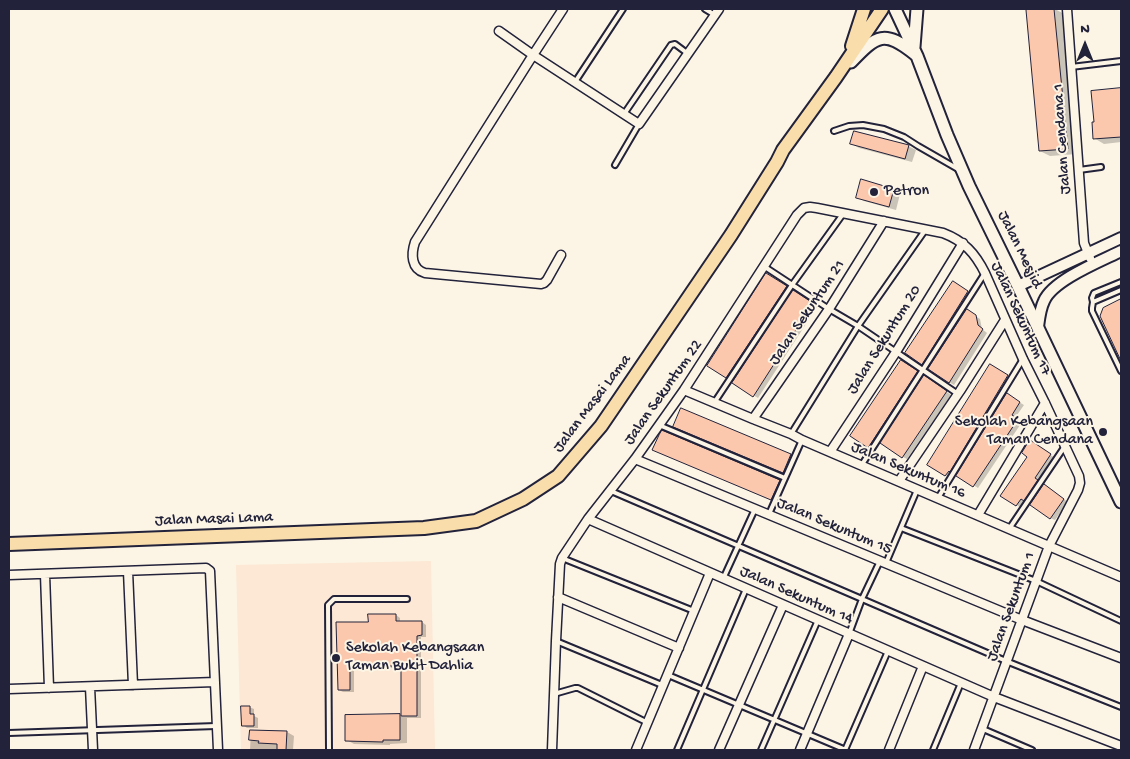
<!DOCTYPE html>
<html>
<head>
<meta charset="utf-8">
<style>
	body { margin:0 }
	#map { position:relative; width:1130px; height:759px; overflow:hidden; background:#fcf5e5; font-family:"Gochi Hand",sans-serif }
	canvas { display:block }
	.frame { position:absolute; inset:0; border:10px solid #22223b; pointer-events:none }
	.north { position:absolute; left:1060px; top:20px; width:50px; height:50px; -webkit-text-stroke:4px #fcf5e5; paint-order:stroke; rotate:0deg; font-size:14px; font-weight:700; line-height:20px; text-align:center; color:#22223b }
	.north::after { content:''; display:block; margin:auto; width:18px; height:22px; background:#22223b; clip-path:polygon(50% 0,100% 100%,50% 72%,0 100%) }
</style>
</head>
<body>
<div id="map">
<canvas width="1130" height="759"></canvas>
<div class="frame"></div>
<div class="north">N</div>
</div>
<script>
const c = document.querySelector('canvas').getContext('2d');
c.lineJoin = 'round';
function fillPath(path, color) {
  c.fillStyle = color;
  c.fill(path, 'evenodd');
}
function strokePath(path, color, width, dash) {
  c.strokeStyle = color;
  c.lineWidth = width;
  c.lineCap = dash ? 'butt' : 'round';
  c.setLineDash(dash || []);
  c.stroke(path);
}
function label(font, color, halo, rows, align = 'center') {
  c.font = font + ' "Gochi Hand",sans-serif';
  c.lineWidth = 4;
  c.setLineDash([]);
  c.textBaseline = 'middle';
  c.strokeStyle = halo;
  c.fillStyle = color;
  for (const [text, x, y, turn = 0] of rows) {
    c.save();
    c.translate(x, y);
    c.rotate((+turn || 0) * Math.PI / 180);
    c.textAlign = isNaN(turn) ? turn : align;
    if (halo) c.strokeText(text, 0, 0);
    c.fillText(text, 0, 0);
    c.restore();
  }
}
const built = new Path2D(`
	M431,561L435,750H241L236,565Z`);
const shadow = new Path2D(`
	M1055,9L1064,14L1077,154L1050,156L1040,151L1027,11Z
	M1121,89V142L1104,144L1094,138L1095,123L1092,92Z
	M852,144L908,146L916,150L912,162L859,148Z
	M893,190L900,194L896,210L864,201L857,197Z
	M767,274L791,289L731,379L709,366Z
	M953,283L972,295L927,366L922,364Z
	M793,292L817,307L758,398L733,383Z
	M1119,302H1121V359L1101,316Z
	M967,310L980,319L982,329L987,333L954,385L949,382Z
	M906,364L921,374L873,449L868,447Z
	M991,365L1012,379L950,478L929,465Z
	M928,379L951,395L907,459L903,457Z
	M1007,395L1024,405L1015,418L1022,422L978,488L958,475Z
	M682,410L795,458L788,475L679,429Z
	M663,432L784,484L776,502L658,452Z
	M1034,444L1055,458L1021,508L1002,495L1028,456Z
	M1048,489L1068,502L1055,520L1050,518Z
	M396,615L400,618V622H422L426,625V637H421V718H407V743L390,744V745L354,744L347,740L400,716L402,717V668H354V692H343L339,690L369,623Z
	M249,707L254,709V716L258,718V728H247L243,725Z
	M251,731L287,732L294,736L293,750H250Z`);
const building = new Path2D(`
	M1036,9H1054L1068,149L1039,151L1026,10Z
	M1121,88V137L1093,139L1092,122H1094L1091,91Z
	M854,131L909,145L905,159L850,144Z
	M861,179L894,189L889,207L856,198Z
	M766,273L787,286L726,378L707,366Z
	M953,281L968,291L922,365L905,353Z
	M793,290L813,303L753,397L732,383Z
	M1121,299V361L1100,316L1103,308Z
	M967,309L976,315L978,325L983,329L949,383L928,369Z
	M901,360L918,371L868,448L850,436Z
	M990,364L1008,375L950,472L949,471L945,476L927,465Z
	M924,375L947,391L902,458L880,443Z
	M1007,393L1020,402L1012,415L1018,419L973,487L956,476Z
	M681,408L791,454L783,473L673,427Z
	M662,430L780,480L771,500L652,450L659,435Z
	M1030,440L1051,454L1035,478L1038,480L1024,501L1021,499L1016,506L1000,496L1027,457L1022,453Z
	M1044,484L1064,499L1050,519L1030,505Z
	M368,614H396V621H422V635L417,636V716H401V666H350V690H338L336,622H368Z
	M241,706H250V714H254V726H242Z
	M400,714V740H383V742L345,741V715Z
	M250,730L287,731L286,750H277V744L258,743L259,741L249,740Z`);
const service = new Path2D(`
	M705,9L715,15
	M1071,67L1121,61
	M575,82L623,9
	M624,114L671,45L675,44L687,53
	M834,131L849,126L863,125L884,129L904,137L918,146L958,169
	M615,165L639,124
	M1079,170L1101,167
	M765,267L829,309L858,326L958,394
	M1121,282L1094,293L1092,298L1093,302L1121,290
	M1093,302L1092,308V311L1121,371
	M714,403L792,285L843,214
	M659,425L785,478
	M791,434L858,326L926,229
	M861,466L985,273
	M611,491L1006,661L1121,707
	M938,498L1023,359
	M769,514L802,440
	M901,528L1036,581L1121,621
	M1009,529L1065,446
	M562,558L694,611
	M886,563L917,490
	M723,579L755,509
	M849,634L862,599L880,561
	M556,641L662,685
	M668,675L846,750
	M554,694L575,688H578L648,723
	M983,729L1032,750
	M9,733L216,726
	M329,750L328,605L334,599H407
	M677,750L746,589
	M761,750L818,620
	M845,750L888,651
	M933,750L961,683`);
const minor = new Path2D(`
	M1067,9L1084,243L1090,258
	M499,31L533,55L639,124L719,9
	M561,255L547,280L544,283L541,284L425,273C411,269 411,254 415,242L533,55L563,9
	M684,390L753,419L791,434L802,440L1121,577
	M753,419L829,309L884,221
	M830,452L896,352L963,243
	M635,459L1022,620L1121,658
	M899,481L960,391L1005,320
	M978,515L1045,403
	M588,519L994,697L1121,746
	M128,571L133,685
	M45,574L49,688
	M9,575L206,568L210,571L218,750
	M558,597L679,648
	M90,687L93,750
	M9,689L215,682
	M552,750L556,641L560,564L562,558L588,519L635,459L684,390L797,215L804,208L810,207L817,208L943,233C964,241 975,253 985,273L1023,359L1045,403L1079,476L1080,483L1078,490L1049,546L974,750
	M636,750L710,573
	M719,750L783,605
	M800,750L849,634
	M889,750L923,666`);
const tertiary = new Path2D(`
	M1018,286L1121,238
	M1038,327C1039,319 1040,309 1044,301C1053,280 1101,261 1121,251`);
const secondary = new Path2D(`
	M895,9L917,56L947,135L969,186L1018,286L1121,502
	M914,47L917,9
	M851,62C877,35 884,29 916,55`);
const primary = new Path2D(`
	M852,46L864,9
	M9,544L424,528L476,521L523,499L558,476L601,426L731,235L777,162L783,150L836,77L882,9`);
const markers = [
	[874,192,5,"#22223b"],
	[1103,432,5,"#22223b"],
	[336,658,5,"#22223b"]
];
const streetNames = [
	["Jalan Cendana 1",1063,139,-94],
	["Jalan Mesjid",1019,250,64],
	["Jalan Sekuntum 21",808,313,-56],
	["Jalan Sekuntum 17",1020,319,65],
	["Jalan Sekuntum 20",885,340,-58],
	["Jalan Sekuntum 22",664,393,-55],
	["Jalan Masai Lama",593,404,-53],
	["Jalan Sekuntum 16",908,471,23],
	["Jalan Masai Lama",214,520,-2],
	["Jalan Sekuntum 15",834,527,23],
	["Jalan Sekuntum 14",796,596,24],
	["Jalan Sekuntum 1",1012,607,-70]
];
const poiNames = [
	["Petron",884,192],
	["Sekolah Kebangsaan",1093,423,"right"],
	["Taman Cendana",1093,441,"right"],
	["Sekolah Kebangsaan",346,649],
	["Taman Bukit Dahlia",346,667]
];
fillPath(built, '#fce8d4');
fillPath(shadow, '#0003');
fillPath(building, '#fcc8ad');
strokePath(building, '#22223b', 1);
strokePath(service, '#22223b', 8);
strokePath(minor, '#22223b', 11);
strokePath(tertiary, '#22223b', 14);
strokePath(secondary, '#22223b', 15);
strokePath(primary, '#22223b', 16);
strokePath(service, '#fcf5e5', 4);
strokePath(minor, '#fcf5e5', 8);
strokePath(tertiary, '#fcf5e5', 10);
strokePath(secondary, '#fcf5e5', 11);
strokePath(primary, '#f9deab', 12);
for (const [x, y, r, color] of markers) {
  const dot = new Path2D();
  dot.arc(x, y, r, 0, 2 * Math.PI);
  c.fillStyle = color;
  c.fill(dot);
  strokePath(dot, '#fcf5e5', 2);
}
label('16px', '#22223b', '#fcf5e5', streetNames);
label('16px', '#22223b', '#fcf5e5', poiNames, 'left');
</script>
</body>
</html>
